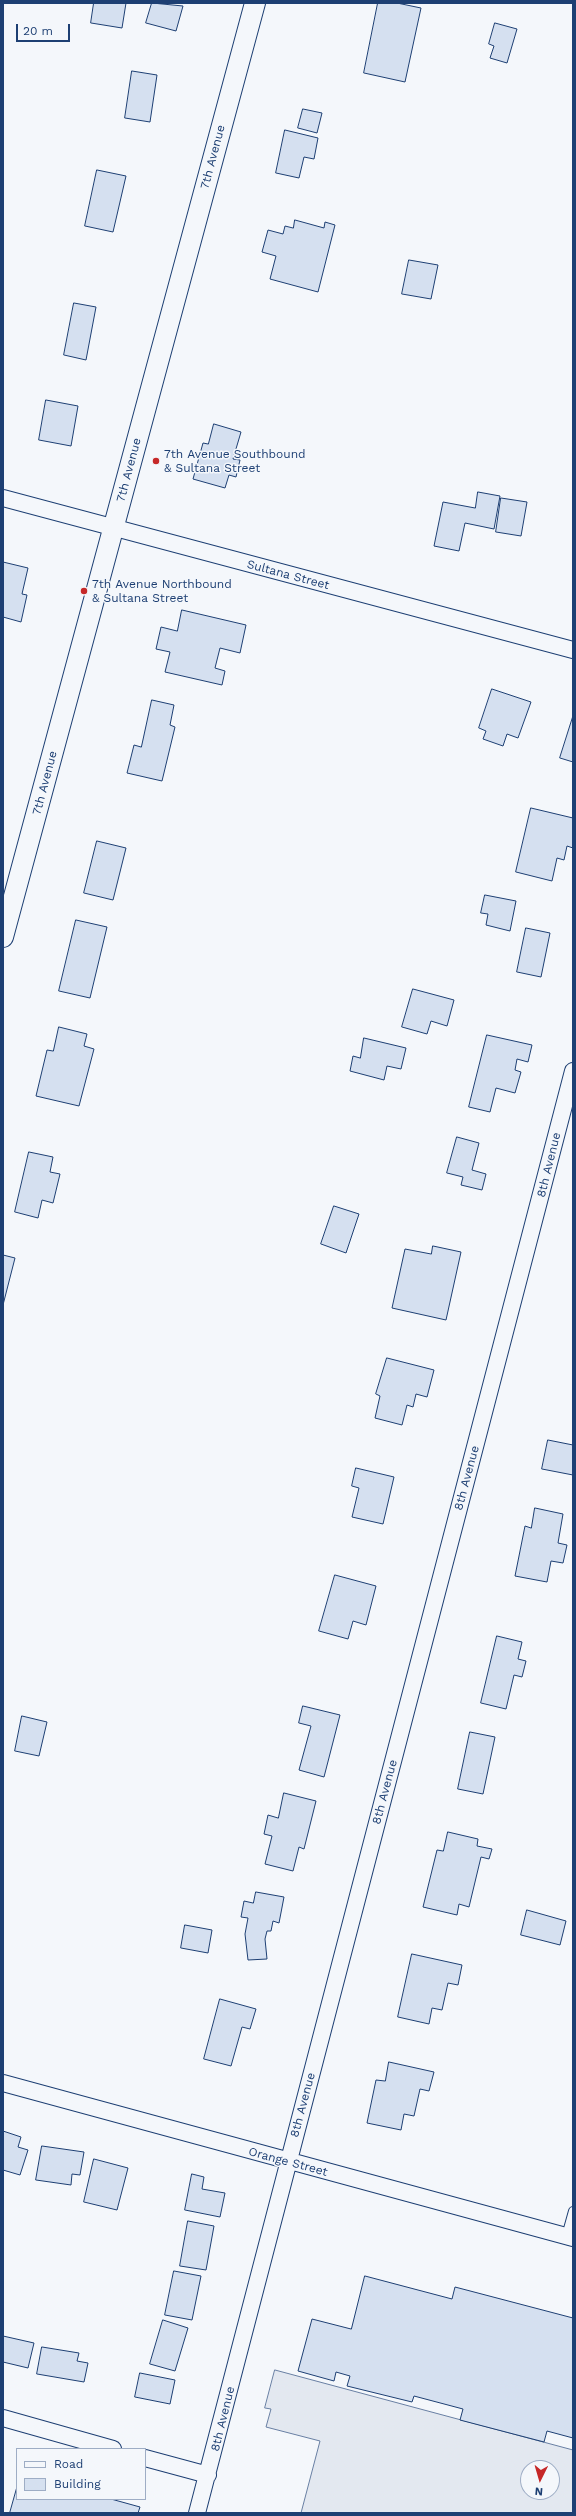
<!DOCTYPE html>
<html>
<head>
<meta charset="utf-8">
<style>
	body { margin:0 }
	#map { position:relative; width:576px; height:2516px; overflow:hidden; background:#f4f7fb; font-family:"Work Sans",sans-serif }
	canvas { display:block }
	.frame { position:absolute; inset:0; border:4px solid #1d3f73; pointer-events:none }
	.legend { position:absolute; left:16px; top:2448px; width:130px; height:52px; box-sizing:border-box; background:#f4f7fb; border:1px solid #9eadc5; margin:0; padding:5px 7px; list-style:none; font-size:12px; color:#1d3f73 }
	.legend li { display:flex; align-items:center; gap:8px; height:20px }
	.legend b { width:20px; border:1px solid #9eadc5 }
	.north { position:absolute; left:520px; top:2460px; width:40px; height:40px; box-sizing:border-box; background:#f4f7fb; border:1px solid #9eadc5; border-radius:50%; rotate:185deg; font-size:11px; font-weight:700; line-height:16px; text-align:center; color:#1d3f73 }
	.north::after { content:''; display:block; margin:auto; width:14px; height:18px; background:#c62828; clip-path:polygon(50% 0,100% 100%,50% 72%,0 100%) }
	.scale { position:absolute; left:16px; top:24px; width:54px; height:18px; box-sizing:border-box; border:2px solid #1d3f73; border-top:0; padding-left:5px; font-size:12px; line-height:14px; white-space:nowrap; color:#1d3f73; -webkit-text-stroke:3px #f4f7fb; paint-order:stroke }
</style>
</head>
<body>
<div id="map">
<canvas width="576" height="2516"></canvas>
<div class="frame"></div>
<ul class="legend">
<li><b style="height:5px;background:#f4f7fb"></b>Road</li>
<li><b style="height:11px;background:#d5e0f0"></b>Building</li>
</ul>
<div class="north">N</div>
<div class="scale">20 m</div>
</div>
<script>
const c = document.querySelector('canvas').getContext('2d');
c.lineJoin = 'round';
function fillPath(path, color) {
  c.fillStyle = color;
  c.fill(path, 'evenodd');
}
function strokePath(path, color, width, dash) {
  c.strokeStyle = color;
  c.lineWidth = width;
  c.lineCap = dash ? 'butt' : 'round';
  c.setLineDash(dash || []);
  c.stroke(path);
}
function label(font, color, halo, rows, align = 'center') {
  c.font = font + ' "Work Sans",sans-serif';
  c.lineWidth = 3;
  c.setLineDash([]);
  c.textBaseline = 'middle';
  c.strokeStyle = halo;
  c.fillStyle = color;
  for (const [text, x, y, turn = 0] of rows) {
    c.save();
    c.translate(x, y);
    c.rotate((+turn || 0) * Math.PI / 180);
    c.textAlign = isNaN(turn) ? turn : align;
    if (halo) c.strokeText(text, 0, 0);
    c.fillText(text, 0, 0);
    c.restore();
  }
}
const parking = new Path2D(`
	M275,2370L573,2450V2513H301L320,2441L266,2427L271,2409L265,2408ZM528,2468H552V2492H528Z`);
const building = new Path2D(`
	M94,3H126L122,28L91,23Z
	M152,3L183,6L176,31L146,23Z
	M378,3H397L421,8L405,82L364,73Z
	M495,23L517,29L507,63L490,58L494,46L489,44Z
	M132,71L157,75L150,122L125,118Z
	M303,109L322,113L317,133L298,128Z
	M285,130L318,138L314,159L304,157L299,178L276,173Z
	M97,170L126,176L113,232L85,226Z
	M295,220L324,228L325,222L335,225L318,292L270,279L276,256L262,252L268,230L283,234L285,226L293,228Z
	M409,260L438,265L431,299L402,294Z
	M74,303L96,307L86,360L64,355Z
	M46,400L78,406L71,446L39,440Z
	M214,424L241,432L233,459L240,460L236,477L229,475L225,488L193,479L203,443L208,444Z
	M478,492L500,496L494,529L465,523L459,551L434,546L443,502L475,508Z
	M501,498L527,502L521,536L496,532Z
	M3,562L28,568L22,594L27,595L21,622L3,617Z
	M182,610L246,625L240,653L220,648L215,668L225,671L222,685L165,672L170,652L156,649L161,627L177,631Z
	M492,689L531,702L518,738L507,734L503,746L483,739L486,731L479,728Z
	M152,700L174,705L170,725L175,727L162,781L127,773L134,745L141,747Z
	M573,716V762L560,758Z
	M531,808L573,818V848L567,846L564,860L557,858L552,881L516,872Z
	M97,841L126,848L113,900L84,893Z
	M485,895L516,901L510,931L486,925L488,914L481,913Z
	M76,920L107,927L90,998L59,991Z
	M526,928L550,933L541,977L517,972Z
	M413,989L454,1000L447,1026L431,1021L427,1034L402,1027Z
	M59,1027L87,1034L84,1046L94,1049L79,1106L36,1096L47,1050L53,1051Z
	M487,1035L532,1045L528,1062L517,1059L515,1070L521,1072L515,1093L496,1088L490,1112L469,1107Z
	M364,1038L406,1048L401,1069L387,1066L384,1080L350,1071L353,1056L360,1058Z
	M457,1137L479,1143L472,1170L486,1174L482,1190L461,1185L463,1177L447,1173Z
	M29,1152L53,1157L50,1172L60,1174L53,1203L42,1200L38,1218L15,1212Z
	M334,1206L359,1214L346,1253L321,1244Z
	M433,1246L461,1252L446,1320L392,1308L405,1249L431,1254Z
	M3,1255L15,1258L3,1305Z
	M387,1358L434,1370L427,1397L416,1394L413,1407L407,1405L402,1425L375,1418L380,1396L376,1394Z
	M548,1440L573,1445V1475L542,1469Z
	M356,1468L394,1477L383,1524L352,1517L359,1488L352,1486Z
	M535,1508L563,1514L558,1543L567,1545L563,1563L551,1561L547,1582L515,1576L525,1526L531,1528Z
	M335,1575L376,1586L366,1625L353,1621L348,1639L319,1631Z
	M497,1636L522,1642L518,1659L526,1661L522,1677L514,1675L506,1709L481,1703Z
	M303,1706L340,1715L324,1777L299,1770L311,1726L299,1723Z
	M22,1716L47,1722L39,1756L15,1751Z
	M470,1732L495,1737L483,1794L458,1789Z
	M284,1793L316,1801L304,1849L299,1847L293,1871L265,1864L272,1836L264,1834L268,1815L278,1818Z
	M448,1832L478,1839L477,1846L492,1849L489,1859L481,1857L469,1907L459,1904L457,1915L423,1907L437,1850L443,1851Z
	M256,1892L284,1897L279,1923L273,1921L271,1931H267L265,1939L267,1959L248,1960L245,1934L248,1918L241,1917L244,1901L253,1903Z
	M527,1910L566,1921L560,1945L521,1935Z
	M185,1925L212,1930L208,1953L181,1948Z
	M412,1954L462,1965L458,1985L448,1983L442,2010L432,2008L429,2024L398,2017Z
	M220,1999L256,2009L250,2029L242,2027L231,2066L204,2059Z
	M389,2062L434,2072L429,2091L420,2089L414,2116L404,2114L401,2130L367,2123L376,2080L385,2081Z
	M3,2131L21,2137L18,2147L28,2150L20,2175L3,2170Z
	M42,2146L84,2152L80,2175L72,2174L71,2185L36,2180Z
	M94,2159L128,2168L117,2210L84,2202Z
	M192,2174L204,2177L202,2189L225,2193L220,2217L185,2210Z
	M188,2221L214,2226L206,2270L180,2266Z
	M174,2271L201,2276L192,2320L165,2315Z
	M365,2276L452,2299L455,2287L573,2318V2438L547,2431L544,2442L460,2420L463,2409L414,2396L412,2402L347,2386L350,2376L336,2372L334,2381L298,2371L312,2319L351,2329Z
	M163,2320L188,2328L175,2371L150,2364Z
	M3,2336L34,2343L28,2368L3,2362Z
	M42,2347L79,2353L77,2361L88,2363L84,2382L37,2374Z
	M140,2373L175,2380L170,2404L135,2397Z
	M17,2487V2499H111L140,2507L138,2513H10Z`);
const service = new Path2D(`
	M566,2236L573,2211`);
const minor = new Path2D(`
	M3,498L573,650
	M3,2083L573,2238
	M3,2418L113,2449
	M145,2458L208,2475
	M197,2513L573,1071`);
const tertiary = new Path2D(`
	M3,937L255,3`);
const markers = [
	[156,461,4,"#c62828"],
	[84,591,4,"#c62828"]
];
const streetNames = [
	["7th Avenue",213,157,-75],
	["7th Avenue",129,470,-75],
	["Sultana Street",288,575,15],
	["7th Avenue",45,783,-75],
	["8th Avenue",549,1165,-76],
	["8th Avenue",467,1478,-75],
	["8th Avenue",385,1792,-75],
	["8th Avenue",303,2105,-75],
	["Orange Street",288,2162,15],
	["8th Avenue",223,2419,-76]
];
const poiNames = [
	["7th Avenue Southbound",164,454],
	["& Sultana Street",164,468],
	["7th Avenue Northbound",92,584],
	["& Sultana Street",92,598]
];
fillPath(parking, '#e3e8f0');
strokePath(parking, '#687fa3', 1);
fillPath(building, '#d5e0f0');
strokePath(building, '#1d3f73', 1);
strokePath(service, '#1d3f73', 10);
strokePath(minor, '#1d3f73', 18);
strokePath(tertiary, '#1d3f73', 22);
strokePath(service, '#f4f7fb', 8);
strokePath(minor, '#f4f7fb', 16);
strokePath(tertiary, '#f4f7fb', 20);
for (const [x, y, r, color] of markers) {
  const dot = new Path2D();
  dot.arc(x, y, r, 0, 2 * Math.PI);
  c.fillStyle = color;
  c.fill(dot);
  strokePath(dot, '#f4f7fb', 1.5);
}
label('12px', '#1d3f73', '#f4f7fb', streetNames);
label('12px', '#1d3f73', '#f4f7fb', poiNames, 'left');
</script>
</body>
</html>
